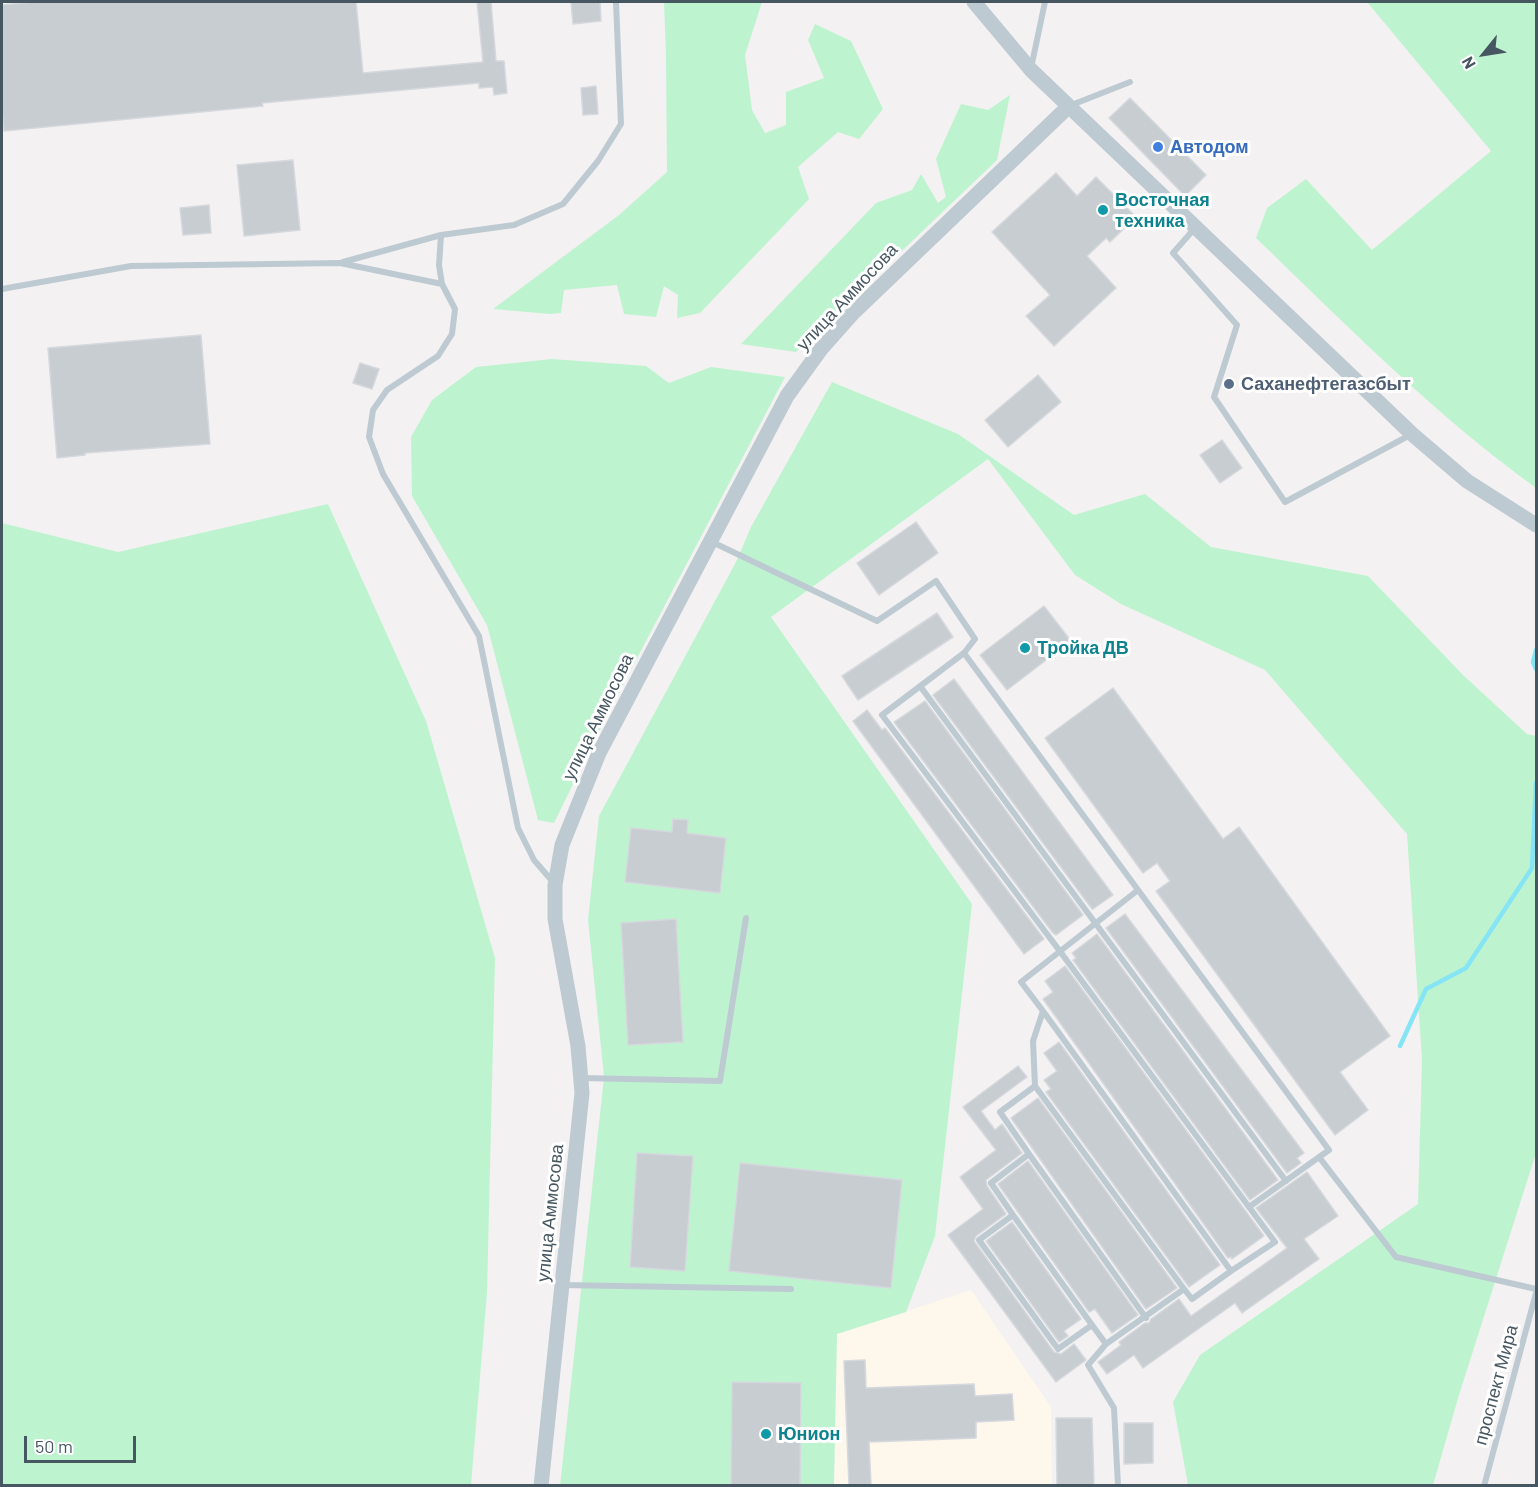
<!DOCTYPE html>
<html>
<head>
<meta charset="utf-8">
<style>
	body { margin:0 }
	#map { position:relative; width:1538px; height:1487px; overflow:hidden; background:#f4f1f2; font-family:Barlow,sans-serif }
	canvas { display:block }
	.frame { position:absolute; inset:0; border:3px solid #475761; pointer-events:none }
	.north { position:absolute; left:1454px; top:24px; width:60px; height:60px; -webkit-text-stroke:4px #fff; paint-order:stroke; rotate:240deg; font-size:16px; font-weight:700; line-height:24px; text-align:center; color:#475761 }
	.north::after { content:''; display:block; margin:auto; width:21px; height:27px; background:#475761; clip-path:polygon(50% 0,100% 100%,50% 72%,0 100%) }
	.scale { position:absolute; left:24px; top:1436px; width:112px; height:27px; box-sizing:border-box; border:3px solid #475761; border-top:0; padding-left:8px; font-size:18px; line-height:21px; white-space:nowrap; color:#475761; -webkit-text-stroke:4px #fff; paint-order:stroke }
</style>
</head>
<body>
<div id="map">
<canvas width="1538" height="1487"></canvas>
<div class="frame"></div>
<div class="north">N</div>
<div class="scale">50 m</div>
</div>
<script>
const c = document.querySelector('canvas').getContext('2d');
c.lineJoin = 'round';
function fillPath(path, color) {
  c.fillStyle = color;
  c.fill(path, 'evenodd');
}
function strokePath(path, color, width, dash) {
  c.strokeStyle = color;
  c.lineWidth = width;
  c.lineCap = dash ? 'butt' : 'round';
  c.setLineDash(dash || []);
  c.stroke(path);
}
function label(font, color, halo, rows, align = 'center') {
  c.font = font + ' Barlow,sans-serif';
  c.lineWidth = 6;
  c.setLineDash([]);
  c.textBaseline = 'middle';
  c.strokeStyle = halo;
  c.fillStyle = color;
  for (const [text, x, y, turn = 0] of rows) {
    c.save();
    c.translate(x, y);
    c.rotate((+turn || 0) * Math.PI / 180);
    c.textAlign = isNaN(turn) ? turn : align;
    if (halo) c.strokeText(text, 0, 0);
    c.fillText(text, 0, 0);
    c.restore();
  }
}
const commercial = new Path2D(`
	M971,1290L1051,1407L1052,1485L834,1486L837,1334Z`);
const green = new Path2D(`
	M664,2H762L745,55L752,110L765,133L786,125V92L824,78L808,40L815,24L851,41L883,109L859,139L838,132L798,167L809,199L700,313L677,318L678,295L664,286L656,317L624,314L617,285L564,290L561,313L550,314L493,309L619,215L667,172L666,56Z
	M1367,2H1536V488C1435,415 1346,325 1256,238L1267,208L1306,179L1372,250L1491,151Z
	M1010,95L997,160L796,352L741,344L876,203L912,190L921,174L938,203L946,197L936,159L961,104L988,110Z
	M552,359L646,366L669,383L711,367L785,377L605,719L554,823L538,820L487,625L412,496L411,437L432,400L476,367Z
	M832,382L958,434L1074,515L1145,494L1211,547L1368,576L1463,675L1527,734L1536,736V1153L1459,1395L1433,1485H1188L1173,1402L1200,1355L1418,1204L1422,1060L1407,834L1265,670L1121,604L1075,575L988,459L771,617L972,904L935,1236L906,1312L837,1334L834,1485L560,1486L604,1077L588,920L599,816L736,562L751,527Z
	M328,504L426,721L495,958L487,1293L471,1485H2V523L118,552Z`);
const stream = new Path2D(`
	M1536,650L1533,662L1536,669
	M1400,1046L1426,989L1466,968L1532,868L1536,783`);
const building = new Path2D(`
	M33,2H356L363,73L483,62L477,2H491L496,61H504L507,93L494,95L493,87L479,88V83L262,103L263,106L4,131L2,108V5Z
	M571,2H600L601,21L573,24Z
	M596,86L598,114L583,115L581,88Z
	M1130,98L1206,175L1185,196L1109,118Z
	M293,160L300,230L244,236L237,165Z
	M1056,173L1077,196L1096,177L1136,217L1110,242L1106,238L1087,256L1116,288L1054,346L1026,316L1050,295L992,232Z
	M209,205L211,233L183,235L180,208Z
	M201,335L210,444L85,453V455L57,458L48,348Z
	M360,363L379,369L372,389L353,383Z
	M1038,375L1061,402L1008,447L985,420Z
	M1222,440L1242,468L1220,483L1200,455Z
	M916,522L938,553L879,595L857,563Z
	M1044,606L1071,641L1007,690L980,655Z
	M937,613L953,637L858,700L842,676Z
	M954,679L1113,895L1093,909H1092L933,695Z
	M1113,688L1223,839L1239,827L1390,1036L1340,1072L1368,1110L1335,1135L1156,891L1170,881L1157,863L1143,873L1045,738Z
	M925,701L1083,915L1056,935L1053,933L894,722Z
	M867,710L882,730L885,728L1044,939L1024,954L853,721Z
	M673,819L688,820L687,833L726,838L720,893L625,882L631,828L672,832Z
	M1125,914L1304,1153L1297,1158L1301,1163L1287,1173L1106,928Z
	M676,919L683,1042L628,1045L621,923Z
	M1097,934L1278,1180L1250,1200L1073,960L1076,958L1072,953Z
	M1065,966L1264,1236L1232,1259L1231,1257L1228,1258L1043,999L1053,992L1045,981Z
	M1059,1042L1220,1265L1189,1287L1046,1092L1051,1089L1044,1080L1057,1071L1044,1053Z
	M1018,1066L1027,1077L981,1111L995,1130L1002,1124L1022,1153L986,1180L987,1186L1006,1214L976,1236L974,1241L1054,1352L1061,1354L1074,1344L1086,1360L1056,1382L948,1235L983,1209L960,1177L996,1150L963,1107Z
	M1038,1098L1177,1288L1146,1309L1011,1118Z
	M637,1153L693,1156L685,1271L630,1267Z
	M1028,1161L1138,1315L1112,1333L1095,1309L1089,1312L998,1184Z
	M740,1163L902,1180L891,1288L729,1271Z
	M1307,1172L1338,1216L1304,1239L1319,1259L1242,1313L1235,1303L1143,1368L1134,1355L1107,1374L1098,1362L1121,1345L1119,1342L1145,1323H1149L1151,1319L1179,1299L1191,1316L1287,1248L1256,1208Z
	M1012,1222L1081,1319L1064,1331L1068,1336L1059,1342L986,1241Z
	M865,1360L866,1388L974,1384L975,1396L1012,1394L1014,1420L976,1422V1438L869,1442L871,1485H849L844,1361Z
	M732,1382L801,1383L800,1485H731Z
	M1056,1418H1092L1094,1485H1057Z
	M1124,1423H1153V1463L1124,1464Z`);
const service = new Path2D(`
	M1031,68L1045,2
	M1069,106L1130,82
	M1195,228L1173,253L1237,325L1214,397L1285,502L1412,434
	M441,235L439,265L442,284
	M343,262L441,235L514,225L563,204L598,161L621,124L616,2
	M2,289L131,266L340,263L442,284L455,309L452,334L438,356L387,390L373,410L369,437L383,474L479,636L518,828L534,860L553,882
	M710,541L877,621L936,581L975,639L964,653
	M920,686L1286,1181
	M1043,1011L1033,1041L1035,1086L1000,1112L1029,1154L991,1183L1013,1215L979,1240L1058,1349L1092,1325L1106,1344L1184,1289L1192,1299L1231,1271L1043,1011L1021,982L1138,890
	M581,1078L720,1081L746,918
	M1035,1086L1184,1289
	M1029,1154L1146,1318
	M1319,1157L1396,1257L1536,1289
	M1013,1215L1092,1325
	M1231,1271L1275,1242L1249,1207L1059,950L882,715L964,653L1329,1150L1249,1207
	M562,1285L791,1289
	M1106,1344L1088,1365L1114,1408L1118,1486
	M1484,1486L1536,1293`);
const tertiary = new Path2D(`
	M974,2L1031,70L1412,434L1467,481L1536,525
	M541,1486L582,1093L578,1046L555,919V885L562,845L599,753L787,396L821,349L853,313L1068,107`);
const markers = [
	[1158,147,6,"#3f7fe0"],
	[1103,210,6,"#0f9aa8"],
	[1229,384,6,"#5c6f8a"],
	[1025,648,6,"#0f9aa8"],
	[766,1434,6,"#0f9aa8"]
];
const shopNames = [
	["Автодом",1170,147]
];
const cultureNames = [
	["Восточная",1115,200],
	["техника",1115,221],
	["Тройка ДВ",1037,648],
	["Юнион",778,1434]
];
const streetNames = [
	["улица Аммосова",847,297,-47],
	["улица Аммосова",598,717,-64],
	["улица Аммосова",550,1213,-84],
	["проспект Мира",1496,1385,-75]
];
const serviceNames = [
	["Саханефтегазсбыт",1241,384]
];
fillPath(commercial, '#fef7ec');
fillPath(green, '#bdf4cf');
strokePath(stream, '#86e5f5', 4.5);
fillPath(building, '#c8cdd2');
strokePath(building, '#d5d8dd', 1.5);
strokePath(service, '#becad2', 6);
strokePath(tertiary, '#becad2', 15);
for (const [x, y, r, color] of markers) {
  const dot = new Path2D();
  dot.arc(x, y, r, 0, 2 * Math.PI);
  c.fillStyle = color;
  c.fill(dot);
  strokePath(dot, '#fff', 2);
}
label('bold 18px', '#366cbe', '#fff', shopNames, 'left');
label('bold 18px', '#0d838f', '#fff', cultureNames, 'left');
label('18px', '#475761', '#fff', streetNames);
label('bold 18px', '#4e5e75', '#fff', serviceNames, 'left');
</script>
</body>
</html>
